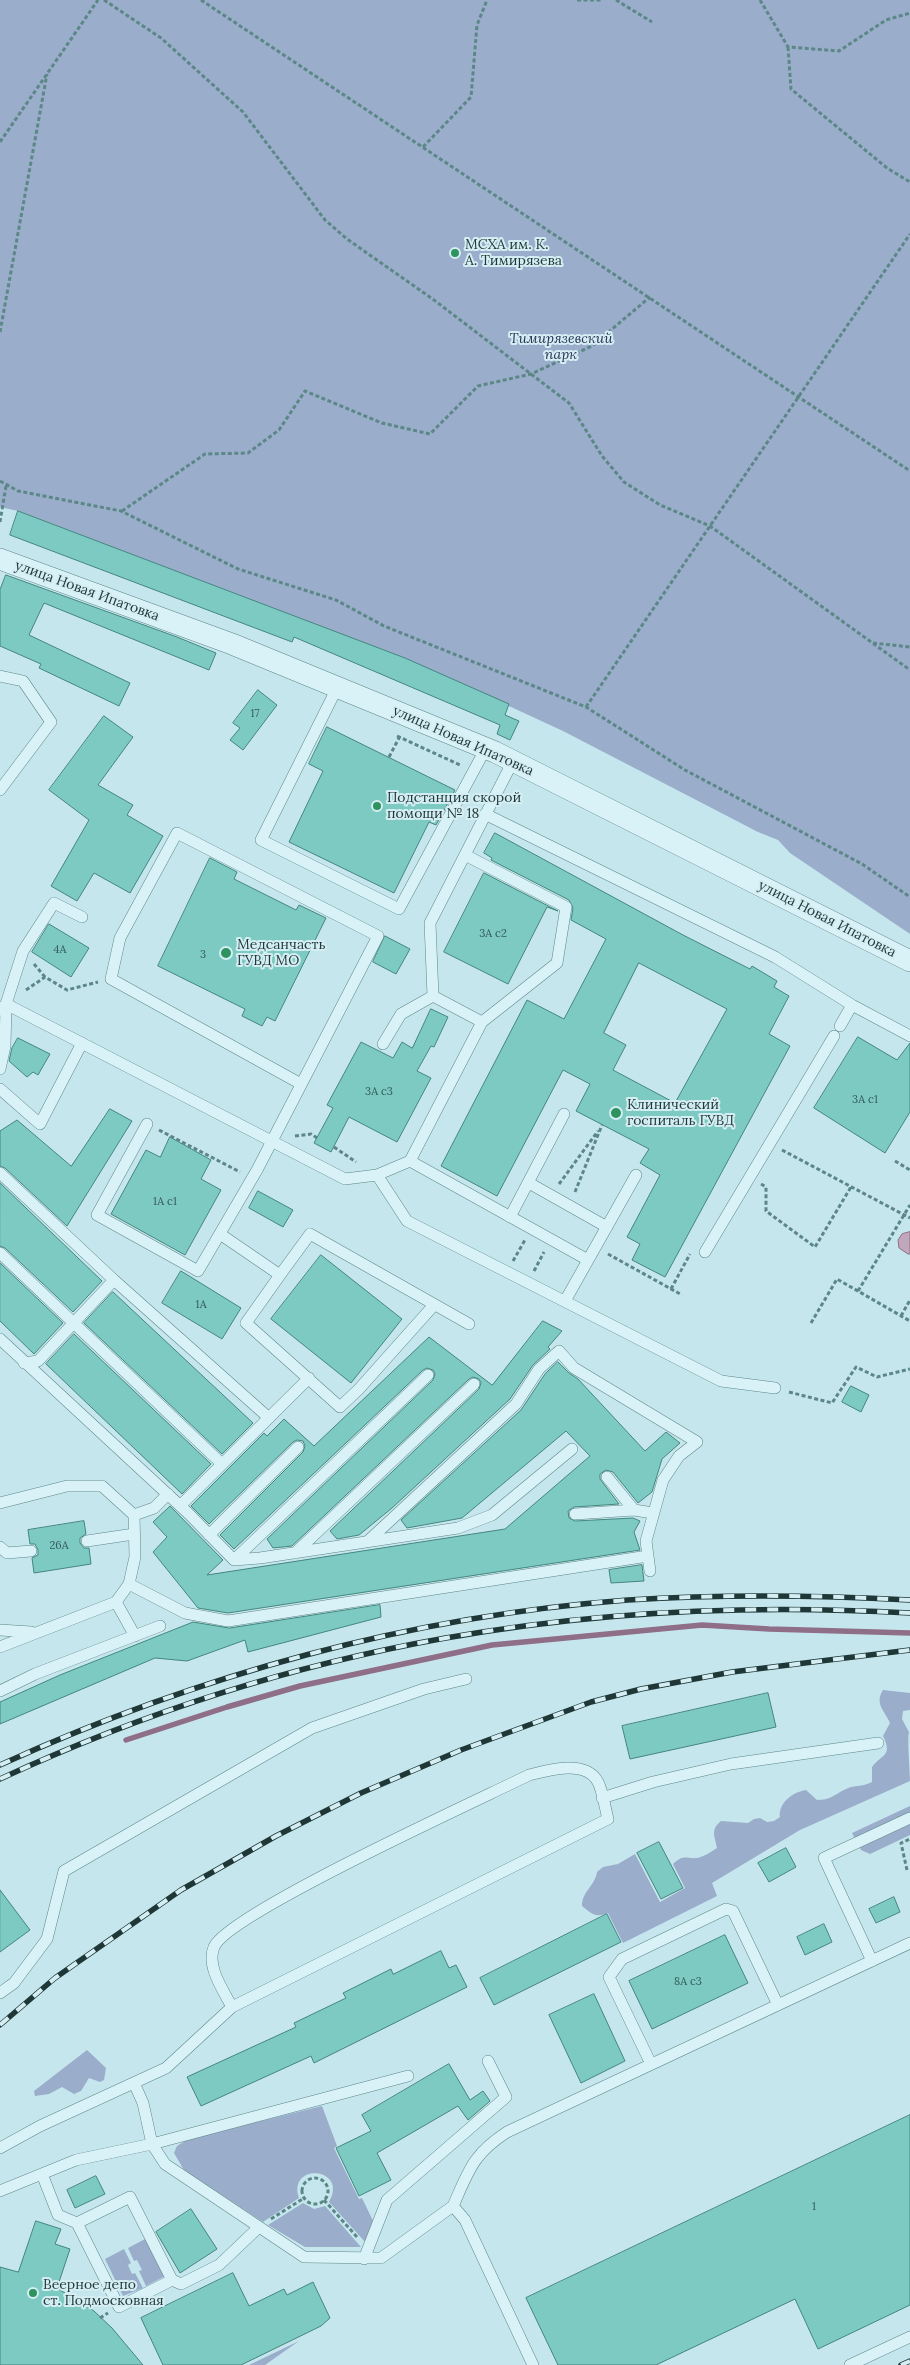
<!DOCTYPE html>
<html>
<head>
<meta charset="utf-8">
<style>
	body { margin:0 }
	canvas { display:block; background:#c6e6ed }
</style>
</head>
<body>
<canvas width="910" height="2365"></canvas>
<script>
const c = document.querySelector('canvas').getContext('2d');
c.lineJoin = 'round';
function fillPath(path, color) {
  c.fillStyle = color;
  c.fill(path, 'evenodd');
}
function strokePath(path, color, width, dash) {
  c.strokeStyle = color;
  c.lineWidth = width;
  c.lineCap = dash ? 'butt' : 'round';
  c.setLineDash(dash || []);
  c.stroke(path);
}
function label(font, color, halo, rows, align = 'center') {
  c.font = font + ' Lora,serif';
  c.lineWidth = 4;
  c.setLineDash([]);
  c.textBaseline = 'middle';
  c.strokeStyle = halo;
  c.fillStyle = color;
  for (const [text, x, y, turn = 0] of rows) {
    c.save();
    c.translate(x, y);
    c.rotate((+turn || 0) * Math.PI / 180);
    c.textAlign = isNaN(turn) ? turn : align;
    if (halo) c.strokeText(text, 0, 0);
    c.fillText(text, 0, 0);
    c.restore();
  }
}
const green = new Path2D(`
	M0,0H910V934L790,853L778,840L758,832L563,731L405,658L18,511L0,507Z
	M883,1690L910,1693V1710L903,1711L902,1719L909,1732C907,1739 910,1770 910,1781L800,1830L712,1883L717,1896L623,1943L608,1913C595,1918 592,1914 582,1906C582,1891 595,1886 597,1872L603,1867L618,1864L635,1854L660,1902L685,1888L673,1864C684,1854 685,1859 697,1858C703,1857 711,1852 717,1848C715,1836 710,1830 721,1821L748,1823L754,1819L760,1818L767,1822L774,1821L780,1817C778,1803 793,1792 806,1790L817,1800C830,1800 834,1795 844,1790C852,1785 863,1787 872,1782V1767C882,1754 893,1756 883,1736L890,1723C885,1711 874,1704 883,1690Z
	M910,1806V1835L870,1854L861,1850L852,1833Z
	M87,2050L106,2068L104,2080L100,2082L89,2078L81,2091L74,2094L62,2087L49,2094L35,2096L34,2091Z
	M322,2106L337,2146L334,2148L359,2199L362,2198L375,2225L366,2243L329,2202C349,2167 287,2162 299,2198L263,2222L184,2170L174,2153L177,2146L188,2139Z
	M303,2203L314,2209L325,2206L361,2247H305L268,2225Z
	M147,2238L165,2276L146,2286L139,2271L142,2270L137,2260L134,2261L128,2248Z
	M124,2249L131,2263L128,2265L132,2274L135,2273L143,2288L123,2296L105,2259Z
	M299,2341L265,2365H249Z`);
const water = new Path2D(`
	M910,1232V1254H908L899,1248L898,1240L902,1234Z`);
const stream = new Path2D(`
	M126,1740L227,1707L300,1686L492,1645L702,1625L769,1629L910,1633`);
const building = new Path2D(`
	M18,511L405,658L509,704L505,715L519,721L510,740L497,734L500,725L294,637L292,642L10,535Z
	M6,575L177,637L216,653L209,670L44,603L29,635L130,683L119,706L39,668L41,664L0,646V590Z
	M258,690L277,705L243,750L230,740L240,728L233,723Z
	M104,716L133,737L98,785L133,805L127,815L163,836L130,893L94,873L77,901L51,886L89,820L49,790Z
	M327,727L455,790L436,825L429,822L394,893L289,842L323,771L309,764Z
	M495,833L683,935L750,969L752,966L777,981L774,987L789,996L769,1034L790,1046L665,1277L632,1260L640,1244L627,1237L660,1175L640,1163L649,1149L576,1111L590,1084L563,1070L497,1196L441,1166L527,1000L564,1019L606,939L571,920L573,908L569,900L491,860L492,858L484,853ZM639,963L727,1009L675,1103L613,1070L626,1045L604,1033Z
	M210,858L237,872L234,879L296,910L299,905L326,918L275,1021L267,1017L262,1026L242,1016L245,1009L158,966Z
	M484,873L558,911L547,907L508,984L444,952Z
	M49,924L89,948L71,977L32,952Z
	M385,936L410,949L396,974L373,962Z
	M431,1009L448,1017L434,1047L431,1046L417,1071L431,1078L397,1142L349,1117L331,1152L314,1143L333,1108L327,1105L361,1042L393,1058L402,1042L412,1048Z
	M858,1037L897,1060L910,1043V1112L885,1153L814,1108Z
	M18,1038L50,1054L38,1075L33,1072L27,1077L9,1061L12,1048Z
	M110,1109L132,1121L67,1226L5,1168L0,1166V1131L17,1120L71,1166Z
	M170,1137L211,1160L201,1179L221,1190L185,1255L111,1214L146,1150L160,1157Z
	M0,1183L102,1281L73,1312L5,1248L0,1246Z
	M258,1191L293,1210L283,1227L249,1208Z
	M321,1255L402,1319L351,1383L271,1319Z
	M0,1263L63,1323L34,1354L0,1321Z
	M181,1271L241,1308L222,1339L162,1303Z
	M113,1292L253,1423L222,1454L84,1323Z
	M543,1321L562,1331L548,1347L550,1349L533,1365L510,1399L392,1508L359,1535L337,1539L330,1531L479,1389L481,1383L479,1379L473,1377L469,1379L292,1546L273,1548L267,1539L433,1380L435,1374L433,1370L427,1368L423,1370L234,1549L220,1535L303,1452L305,1446L303,1441L297,1440L293,1442L209,1524L191,1506L264,1433L267,1436L284,1419L314,1446L429,1337L492,1385Z
	M74,1334L211,1464L182,1494L46,1364Z
	M558,1362L569,1373L578,1379L645,1451L666,1432L680,1443L662,1459L652,1492L638,1503L613,1472L606,1470L600,1474V1479L619,1504L574,1507L568,1511L569,1518L575,1521L633,1518L640,1521L634,1532L640,1550L228,1613L198,1608L153,1552L167,1537L153,1522L170,1506L223,1560L207,1575L505,1529L590,1456L566,1431L462,1518L407,1528L401,1520L521,1410L545,1374Z
	M851,1386L869,1395L861,1412L842,1402Z
	M84,1521L86,1534L80,1538V1543L84,1548H89L91,1564L34,1573L32,1558L38,1555V1550L35,1544H30L28,1530Z
	M642,1565L644,1581L611,1583L609,1570Z
	M380,1605L381,1617L248,1652L245,1640L187,1661L155,1658L0,1724V1702L60,1675L193,1622L229,1628Z
	M768,1693L776,1727L630,1759L622,1726Z
	M659,1842L683,1888L661,1899L637,1853Z
	M786,1848L796,1867L769,1882L758,1863Z
	M0,1890L30,1930L0,1952Z
	M894,1897L900,1912L876,1923L869,1909Z
	M607,1914L621,1942L494,2005L480,1978Z
	M824,1924L832,1942L805,1955L797,1937Z
	M725,1935L748,1983L652,2029L629,1981Z
	M441,1951L449,1968L456,1965L467,1987L314,2063L311,2056L201,2106L187,2077L296,2027L294,2023L346,1998L343,1993L391,1969L393,1974Z
	M594,1994L625,2061L581,2083L549,2015Z
	M449,2064L470,2100L483,2091L490,2101L468,2120L458,2106L377,2153L391,2180L359,2196L336,2148L371,2131L362,2115Z
	M910,2115V2305L818,2349L795,2299L656,2365H558L526,2298Z
	M96,2176L105,2194L75,2208L67,2190Z
	M191,2209L217,2249L180,2273L156,2232Z
	M36,2221L61,2229L55,2244L70,2249L57,2288L94,2311L112,2328L143,2365H0V2267L18,2272Z
	M233,2273L249,2306L284,2289L287,2295L313,2282L330,2318L321,2326L241,2365H163L141,2318Z`);
const path = new Path2D(`
	M104,0L161,38L243,112L325,220L347,239L434,300L569,403L602,456L624,482L660,505L710,526L910,670
	M201,0L910,471
	M577,0H602
	M616,0L652,22
	M760,0L788,47L839,51L886,20L910,13
	M788,47L791,89L887,168L910,182
	M0,142L98,0
	M423,147L471,97L477,25L487,0
	M0,332L47,74
	M0,481L18,491L121,511L238,569L336,600L384,626L586,707L685,770L862,864L910,897
	M122,511L205,454L248,453L279,430L305,391L382,423L430,434L478,386L531,374L592,346L650,297
	M0,522L6,486
	M873,643L910,647
	M586,707L910,234
	M397,736L460,765
	M389,757L400,736
	M34,964L45,977
	M26,990L45,977L67,990L98,982
	M159,1130L240,1172
	M295,1136L311,1134L317,1138
	M334,1147L356,1162
	M782,1150L910,1218
	M895,1161L910,1170
	M559,1184L598,1131
	M761,1184L766,1187V1211L815,1247L851,1187
	M575,1192L602,1125
	M608,1254L682,1295
	M513,1261L525,1240
	M534,1271L544,1252
	M671,1289L690,1254
	M858,1291L910,1205
	M901,1316L910,1300
	M811,1323L837,1279L910,1321
	M789,1392L832,1403L856,1367L877,1377L910,1369
	M907,1870L901,1843L910,1839
	M302 2191a13 13 0 1 1 26 0a13 13 0 1 1-26 0Z
	M324,2200L357,2237
	M271,2219L304,2198
	M100,2318L108,2313`);
const lane = new Path2D(`
	M0,676L23,681L51,722L0,790
	M338,686L261,840L399,909L486,748
	M485,814L775,957L852,1005L910,1036
	M465,855L566,907L557,963L482,1022
	M0,1010L6,1004L345,1179L377,1175L407,1221L721,1381L775,1388
	M840,1026L852,1005
	M383,1044L401,1014L433,996
	M0,1069L5,1046L6,1004L23,951L54,903L82,917
	M0,1089L40,1124L82,1043
	M147,1124L97,1215L198,1271L257,1170L378,936L177,833L120,938L111,979L301,1084
	M410,1161L588,1260
	M0,1173L114,1280L269,1418
	M377,1175L410,1161L482,1022L433,996L430,923L513,761
	M529,1183L607,1227
	M510,1217L564,1114
	M220,1234L280,1275L310,1234L469,1324
	M705,1252L834,1036
	M0,1253L222,1464
	M280,1275L246,1323L340,1407L359,1389L434,1305
	M565,1301L636,1175
	M0,1339L189,1514L234,1560L260,1558L458,1528L492,1515L572,1449
	M24,1363L38,1361L114,1280
	M607,1477L634,1510
	M0,1503L67,1486H102L134,1515L135,1557L129,1584L116,1602L0,1647
	M180,1506L309,1378
	M575,1514L634,1510L653,1513
	M134,1515L154,1508L168,1494
	M209,1535L298,1447
	M87,1541L134,1534
	M367,1542L516,1404L539,1369L559,1351L574,1368L697,1442L679,1456L663,1480L646,1541L650,1571
	M0,1547L7,1553L31,1551
	M295,1553L474,1384
	M234,1560L428,1375
	M129,1584L185,1613L228,1621L648,1556
	M116,1602L135,1636
	M0,1630L31,1632
	M0,1691L35,1674L160,1626
	M602,1798L653,1782L731,1764L878,1743
	M872,1961L824,1858L910,1818
	M0,1993L14,1983L47,1939L64,1871L312,1728L424,1689L466,1679
	M651,2064L609,1977L622,1959L726,1909L733,1911L778,2005
	M134,2083L143,2103L152,2144L165,2164L304,2257L381,2258L453,2206L465,2220L533,2365
	M0,2148L40,2126L166,2068L232,2007L608,1819C605,1808 603,1792 598,1782C586,1759 548,1770 529,1775C483,1798 227,1914 214,1947C206,1966 223,1990 232,2007
	M42,2174L58,2215L77,2223L119,2307L172,2280L130,2197L77,2223
	M0,2191L76,2160L152,2144L408,2076
	M453,2206C469,2170 473,2154 507,2132L910,1943
	M364,2259L387,2200L506,2097L488,2061
	M172,2280L181,2284L219,2265L259,2227
	M850,2365L910,2337`);
const street = new Path2D(`
	M0,559L232,644L495,752L910,961`);
const rail = new Path2D(`
	M0,1765C198,1675 411,1616 628,1600C722,1594 816,1595 910,1600
	M0,1779C293,1643 588,1595 910,1613
	M0,2025L55,1978L181,1890L276,1836L361,1793L461,1750L591,1702L641,1689L732,1672L910,1650
	M901,2365L910,2361`);
const markers = [
	[455,253,5,"#2e945f"],
	[377,806,5,"#2e945f"],
	[226,953,6,"#2e945f"],
	[616,1113,6,"#2e945f"],
	[33,2293,5,"#2e945f"]
];
const numberNames = [
	["17",255,714],
	["3А с2",493,934],
	["4А",60,950],
	["3",203,955],
	["3А с3",379,1092],
	["3А с1",865,1100],
	["1А с1",165,1202],
	["1А",201,1305],
	["26А",59,1546],
	["8А с3",688,1982],
	["1",814,2207]
];
const poiNames = [
	["МСХА им. К.",465,245],
	["А. Тимирязева",465,261],
	["Подстанция скорой",387,798],
	["помощи № 18",387,814],
	["Медсанчасть",237,945],
	["ГУВД МО",237,961],
	["Клинический",627,1105],
	["госпиталь ГУВД",627,1121],
	["Веерное депо",43,2285],
	["ст. Подмосковная",43,2301]
];
const parkNames = [
	["Тимирязевский",561,339],
	["парк",561,355]
];
const streetNames = [
	["улица Новая Ипатовка",87,591,20],
	["улица Новая Ипатовка",463,741,24],
	["улица Новая Ипатовка",827,919,27]
];
fillPath(green, '#9aadcb');
fillPath(water, '#c0a7bc');
strokePath(water, '#8f6e87', 1);
strokePath(stream, '#8f6e87', 5.5);
fillPath(building, '#7dcac2');
strokePath(building, '#43867e', 1);
strokePath(lane, '#5c8787', 12);
strokePath(street, '#5c8787', 22);
strokePath(path, '#5c8787', 3, [4, 2.5]);
strokePath(lane, '#d9f2f8', 11);
strokePath(street, '#d9f2f8', 21);
strokePath(rail, '#1f3837', 5.5);
strokePath(rail, '#d5eef4', 4, [11]);
for (const [x, y, r, color] of markers) {
  const dot = new Path2D();
  dot.arc(x, y, r, 0, 2 * Math.PI);
  c.fillStyle = color;
  c.fill(dot);
  strokePath(dot, '#d5eef4', 2);
}
label('11px', '#365c5a', null, numberNames);
label('14px', '#1f3837', '#d5eef4', poiNames, 'left');
label('italic 14px', '#273354', '#d5eef4', parkNames);
label('14px', '#1f3837', '#d5eef4', streetNames);
</script>
</body>
</html>
